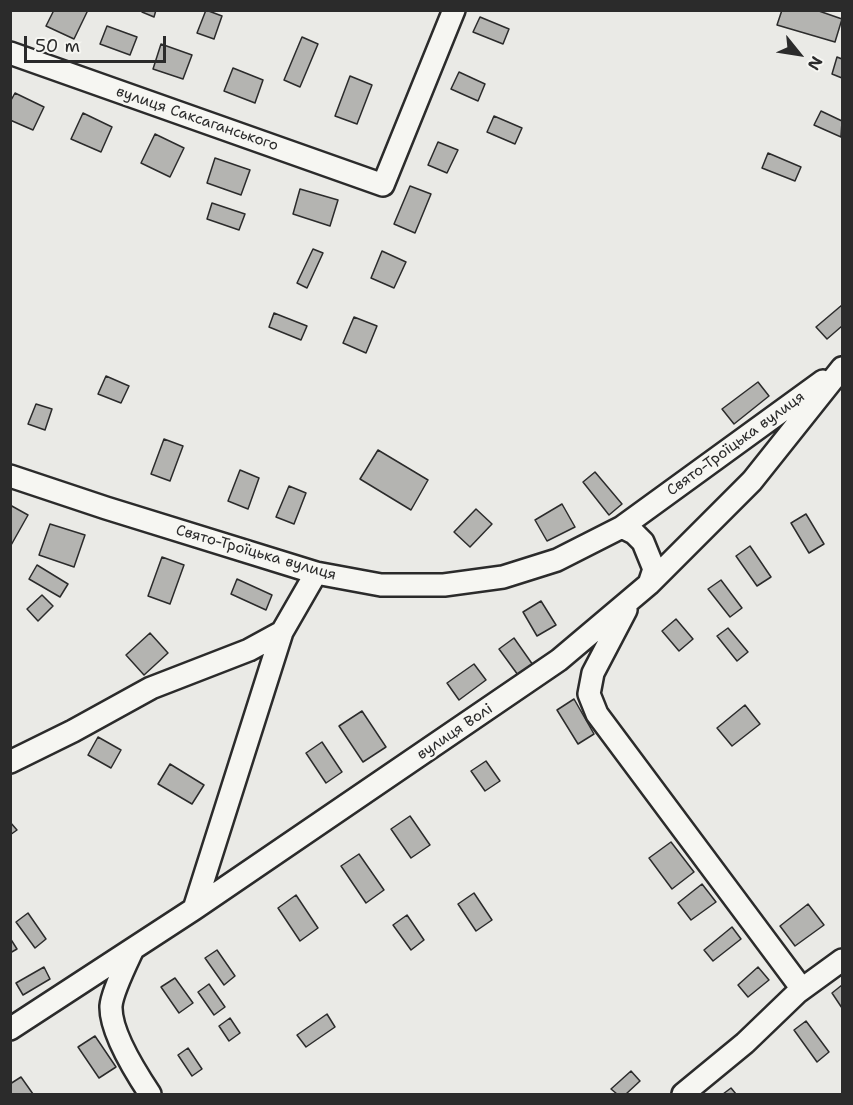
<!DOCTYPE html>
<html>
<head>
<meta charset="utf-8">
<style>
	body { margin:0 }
	#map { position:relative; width:853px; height:1105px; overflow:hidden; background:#eaeae6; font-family:"Shantell Sans",sans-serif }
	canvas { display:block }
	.frame { position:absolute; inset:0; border:12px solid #2b2b2b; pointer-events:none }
	.north { position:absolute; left:769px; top:24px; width:60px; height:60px; -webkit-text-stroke:4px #f6f6f2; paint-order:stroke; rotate:120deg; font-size:16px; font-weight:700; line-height:24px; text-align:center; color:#2b2b2b }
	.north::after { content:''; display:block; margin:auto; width:21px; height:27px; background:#2b2b2b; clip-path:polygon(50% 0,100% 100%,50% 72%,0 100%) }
	.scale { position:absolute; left:24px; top:36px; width:142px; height:27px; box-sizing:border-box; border:3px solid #2b2b2b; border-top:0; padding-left:8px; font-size:18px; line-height:21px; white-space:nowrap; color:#2b2b2b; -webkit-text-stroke:4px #f6f6f2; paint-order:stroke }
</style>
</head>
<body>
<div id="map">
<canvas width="853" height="1105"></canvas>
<div class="frame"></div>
<div class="north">N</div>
<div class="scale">50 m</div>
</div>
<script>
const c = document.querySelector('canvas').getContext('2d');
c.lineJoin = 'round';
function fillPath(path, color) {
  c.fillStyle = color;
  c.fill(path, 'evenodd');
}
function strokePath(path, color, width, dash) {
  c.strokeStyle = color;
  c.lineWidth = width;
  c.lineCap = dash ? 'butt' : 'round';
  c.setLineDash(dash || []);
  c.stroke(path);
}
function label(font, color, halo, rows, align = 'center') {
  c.font = font + ' "Shantell Sans",sans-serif';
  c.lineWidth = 5;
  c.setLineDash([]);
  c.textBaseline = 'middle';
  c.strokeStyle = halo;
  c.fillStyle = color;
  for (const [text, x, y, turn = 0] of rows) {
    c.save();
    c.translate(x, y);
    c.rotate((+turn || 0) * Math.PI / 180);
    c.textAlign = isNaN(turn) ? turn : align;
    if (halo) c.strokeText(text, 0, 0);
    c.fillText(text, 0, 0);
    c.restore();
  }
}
const building = new Path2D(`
	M54,10H88L74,39L46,26Z
	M143,10H156L154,17L142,12Z
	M206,10L222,16L214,39L197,33Z
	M782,10H816L842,19L835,42L777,25Z
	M480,17L509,29L503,44L473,32Z
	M107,26L137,37L130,55L100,44Z
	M302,37L318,44L300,87L284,80Z
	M161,44L192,55L183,79L153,69Z
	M837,57L842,59V78L832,74Z
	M233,68L263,80L255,103L224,91Z
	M459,72L485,84L478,101L451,89Z
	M350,76L372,85L357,124L335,116Z
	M15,93L44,107L33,130L10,120V102Z
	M821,111L842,121L841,137L814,125Z
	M83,113L112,127L101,152L71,139Z
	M494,116L522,128L515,144L487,132Z
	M155,134L184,148L170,177L141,163Z
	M438,142L458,150L447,173L428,165Z
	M768,153L801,167L795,181L762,168Z
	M215,158L250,170L241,195L207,183Z
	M410,186L431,194L415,233L394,224Z
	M300,189L338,200L330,226L293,214Z
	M212,203L245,214L239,230L207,219Z
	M313,249L323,253L307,288L297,283Z
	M382,251L406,262L394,288L371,278Z
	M842,305V326L827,339L816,327Z
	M274,313L307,326L301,340L269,327Z
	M354,317L377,326L366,353L343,343Z
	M106,376L129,386L121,403L98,394Z
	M758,382L769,396L734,424L722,409Z
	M36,404L52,409L45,430L28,424Z
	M164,439L183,446L170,481L151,474Z
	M378,450L428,480L411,510L360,479Z
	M240,470L259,478L248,509L228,501Z
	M595,472L622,504L609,515L583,482Z
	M289,486L306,493L294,524L276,517Z
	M562,504L575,527L547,541L535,520Z
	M10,505L28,515L10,547Z
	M476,509L492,524L470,547L454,532Z
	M806,514L824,544L809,553L791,523Z
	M50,524L85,535L74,567L39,555Z
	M750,546L771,577L757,586L736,556Z
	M162,557L184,565L170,604L148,596Z
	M37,565L68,584L60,597L29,579Z
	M237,579L272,595L266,610L231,594Z
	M721,580L742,608L730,617L708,589Z
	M42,595L53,606L38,621L27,609Z
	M541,601L556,625L537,636L523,612Z
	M676,619L693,639L679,651L662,631Z
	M728,628L748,652L737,661L717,636Z
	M150,633L168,653L144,675L126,655Z
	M514,638L533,665L518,675L499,649Z
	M474,664L486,680L459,700L447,683Z
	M574,699L594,734L578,744L557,710Z
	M745,705L760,724L732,746L717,728Z
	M362,711L386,747L363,762L339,726Z
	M98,737L121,750L111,768L88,755Z
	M322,742L342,772L326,783L306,753Z
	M486,761L500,781L485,791L471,771Z
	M170,764L204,785L192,804L158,784Z
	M410,816L430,845L411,858L391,829Z
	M10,822L17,830L10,835Z
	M671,842L694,872L672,889L649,858Z
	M359,854L384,890L366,903L341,866Z
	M702,884L716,902L691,920L678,903Z
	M474,893L492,920L476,931L458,904Z
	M296,895L318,928L300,941L278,908Z
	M808,904L824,925L795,946L780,926Z
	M28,913L46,939L35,948L16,922Z
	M407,915L424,940L411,950L393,925Z
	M732,927L741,939L713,961L704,950Z
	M10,938L17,949L10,953Z
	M217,950L235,976L224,985L205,958Z
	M44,967L50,979L23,995L16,983Z
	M758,967L769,980L748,997L738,985Z
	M175,978L193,1003L179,1013L161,987Z
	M209,984L225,1007L214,1015L198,992Z
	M842,985V1008L832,993Z
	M327,1014L335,1027L306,1047L297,1035Z
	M230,1018L240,1033L229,1041L219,1026Z
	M806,1021L829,1052L817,1062L794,1030Z
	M95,1036L116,1067L99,1078L78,1047Z
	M188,1048L202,1069L192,1076L178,1055Z
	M631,1071L640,1081L626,1094H617L611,1089Z
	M21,1077L33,1094H10V1084Z
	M731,1088L736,1094H723Z`);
const street = new Path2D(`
	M10,53L383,185L454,10
	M10,476L106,508L316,573L381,585H444L503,577L557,560L622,527L823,381
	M622,527L634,533L643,542L654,569L649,584
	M626,610L593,673L589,694L597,714L802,989
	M10,762L73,731L151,688L249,650L282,632
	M194,909L282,632L316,573
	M133,949C127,962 112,992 111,1006C110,1032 136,1073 150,1094
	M10,1029L194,909L559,660L649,584L752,481L842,368
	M683,1094L745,1043L798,992L842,960`);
const streetNames = [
	["вулиця Саксаганського",197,119,19],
	["Свято-Троїцька вулиця",736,444,-36],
	["Свято-Троїцька вулиця",256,553,16],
	["вулиця Волі",455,732,-34]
];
fillPath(building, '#b4b4b1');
strokePath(building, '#2b2b2b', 1.5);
strokePath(street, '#2b2b2b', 26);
strokePath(street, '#f6f6f2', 21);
label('15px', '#2b2b2b', '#f6f6f2', streetNames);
</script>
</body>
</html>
